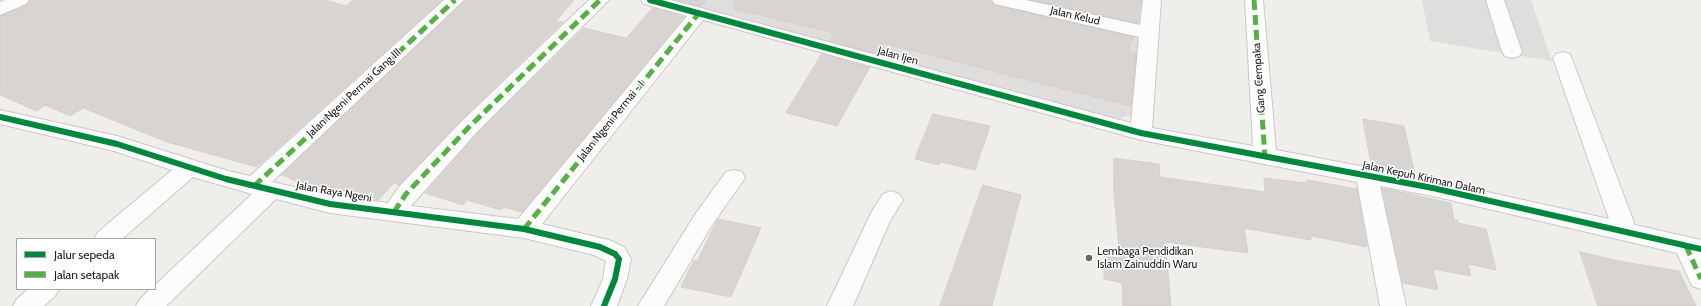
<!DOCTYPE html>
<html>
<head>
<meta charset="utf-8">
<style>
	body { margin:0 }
	#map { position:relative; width:1701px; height:306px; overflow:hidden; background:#f0eeeb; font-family:Cabin,sans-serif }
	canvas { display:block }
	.legend { position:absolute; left:16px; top:238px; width:140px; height:52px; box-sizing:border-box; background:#fff; border:1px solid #a7a7a7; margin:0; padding:5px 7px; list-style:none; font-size:12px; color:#222 }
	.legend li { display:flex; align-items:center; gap:8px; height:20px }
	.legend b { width:20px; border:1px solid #a7a7a7 }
</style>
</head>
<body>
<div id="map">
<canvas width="1701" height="306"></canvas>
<ul class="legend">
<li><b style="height:5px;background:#00873e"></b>Jalur sepeda</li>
<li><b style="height:5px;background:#55b145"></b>Jalan setapak</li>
</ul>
</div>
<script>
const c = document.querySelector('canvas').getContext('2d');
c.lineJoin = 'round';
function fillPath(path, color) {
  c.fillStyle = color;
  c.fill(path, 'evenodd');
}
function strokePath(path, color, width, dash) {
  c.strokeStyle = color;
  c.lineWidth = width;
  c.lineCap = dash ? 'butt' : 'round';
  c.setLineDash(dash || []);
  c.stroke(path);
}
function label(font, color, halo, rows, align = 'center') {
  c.font = font + ' Cabin,sans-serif';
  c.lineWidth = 3;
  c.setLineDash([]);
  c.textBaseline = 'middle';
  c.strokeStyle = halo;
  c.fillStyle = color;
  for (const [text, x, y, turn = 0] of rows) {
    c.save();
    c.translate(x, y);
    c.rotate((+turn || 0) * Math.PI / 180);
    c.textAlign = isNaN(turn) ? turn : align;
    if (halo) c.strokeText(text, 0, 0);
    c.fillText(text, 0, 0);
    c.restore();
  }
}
const residential = new Path2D(`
	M671,0H1147L1139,113L1118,119Z
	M1422,0H1531L1552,61L1430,41Z`);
const building = new Path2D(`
	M30,0H325L346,6L353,0H442L257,167L167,142L83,108L70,116L45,105L37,111L0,95V16L27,5Z
	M465,0H574L556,21L563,22L460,121L399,185L394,183L378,200L326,187L325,188L290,179L291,178L281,175Z
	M677,0H706L701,6Z
	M735,0H991L995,5L1133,37L1128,51L1136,53L1131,106L883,43L877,54L830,41L835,33L734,9Z
	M1033,0H1141L1137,23Z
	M653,8L684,17L522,212L504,207L501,210L467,200L463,205L425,193L478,133L584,28L626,38Z
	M822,54L870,67L837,126L786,113Z
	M933,114L990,126L975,170L940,162L939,165L915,159Z
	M1363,119L1404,126L1415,175L1372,167Z
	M1114,158L1159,164L1160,177L1265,192L1264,178L1306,183L1307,180L1357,189L1367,247L1311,236V240L1244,228L1248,253L1165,242L1171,306H1123L1122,283L1104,279V256L1120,258L1114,195Z
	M983,185L1021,195L992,306H940Z
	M1382,188L1451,203L1454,220H1457L1458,223L1486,229L1496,270L1468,264L1471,276L1433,269L1438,290L1403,283Z
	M718,219L761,228L731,297L681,287L694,260L697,261Z
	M1580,252L1624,262L1679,271L1696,306H1598Z`);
const minor = new Path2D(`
	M5,0H29L26,4L0,15V2Z
	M444,0H464L272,182L330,195L388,203L398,188L461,122L589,0H609L477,132L411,206L518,219L687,16L644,4L641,0H671L1131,123L1139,37L995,4L992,0H1026L1140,25L1143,0H1161L1152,128L1253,146L1245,0H1263L1276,150L1433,180L1609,219L1553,58L1556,54L1563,52L1570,54L1635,225L1701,240V289L1692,286L1677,253L1433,196L1380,186L1406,306H1380L1357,182L1141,140L703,20L542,224L609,240L624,247L631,259L627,279L617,306H591L603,279L606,261L594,255L524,238L330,213L276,199L166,306H136L140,299L150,289H155V285L252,194L193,177L122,239H94L98,232L172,170L114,151L0,124V110L117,136L228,171L250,176Z
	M1486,0H1504L1522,52L1519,56L1512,58L1505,56L1502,52Z
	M734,170L742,172L745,178L712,225L664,306H638L696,213L726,172Z
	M891,191L899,194L903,200L890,221L853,306H827L871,213L883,194Z
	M28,289H59L55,296L44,306H13L17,299Z`);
const quiet = new Path2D(`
	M1254,0L1265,157
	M254,186L455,0
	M394,212L406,194L469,127L600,0
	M524,229L699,13
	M1686,246L1701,279`);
const cycleway = new Path2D(`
	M650,0L1141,133L1433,188L1701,249
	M0,117L117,144L226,179L330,204L524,229L600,247L615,254L619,259L615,279L604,306`);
const markers = [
	[1089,258,4,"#6a6968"]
];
const streetNames = [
	["Jalan Kelud",1075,16,13],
	["Jalan Ijen",898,56,15],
	["Gang Cempaka",1259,78,-94],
	["Jalan Ngeni Permai Gang III",354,93,-43],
	["Jalan Ngeni Permai - I",611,121,-51],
	["Jalan Kepuh Kiriman Dalam",1424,178,12],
	["Jalan Raya Ngeni",334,192,10]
];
const poiNames = [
	["Lembaga Pendidikan",1097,252],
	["Islam Zainuddin Waru",1097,265]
];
fillPath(residential, '#dfdedc');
fillPath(building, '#d7d4d2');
strokePath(building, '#d3d0cc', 1);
strokePath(minor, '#c9c8c7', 2);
fillPath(minor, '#fdfcfc');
strokePath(quiet, '#55b145', 5, [10, 5]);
strokePath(cycleway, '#00873e', 6);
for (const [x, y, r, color] of markers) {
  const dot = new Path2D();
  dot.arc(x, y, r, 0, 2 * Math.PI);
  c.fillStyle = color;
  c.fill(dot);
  strokePath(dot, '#fff', 1.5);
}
label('11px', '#222', '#fff', streetNames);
label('11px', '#222', '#fff', poiNames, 'left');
</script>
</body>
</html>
